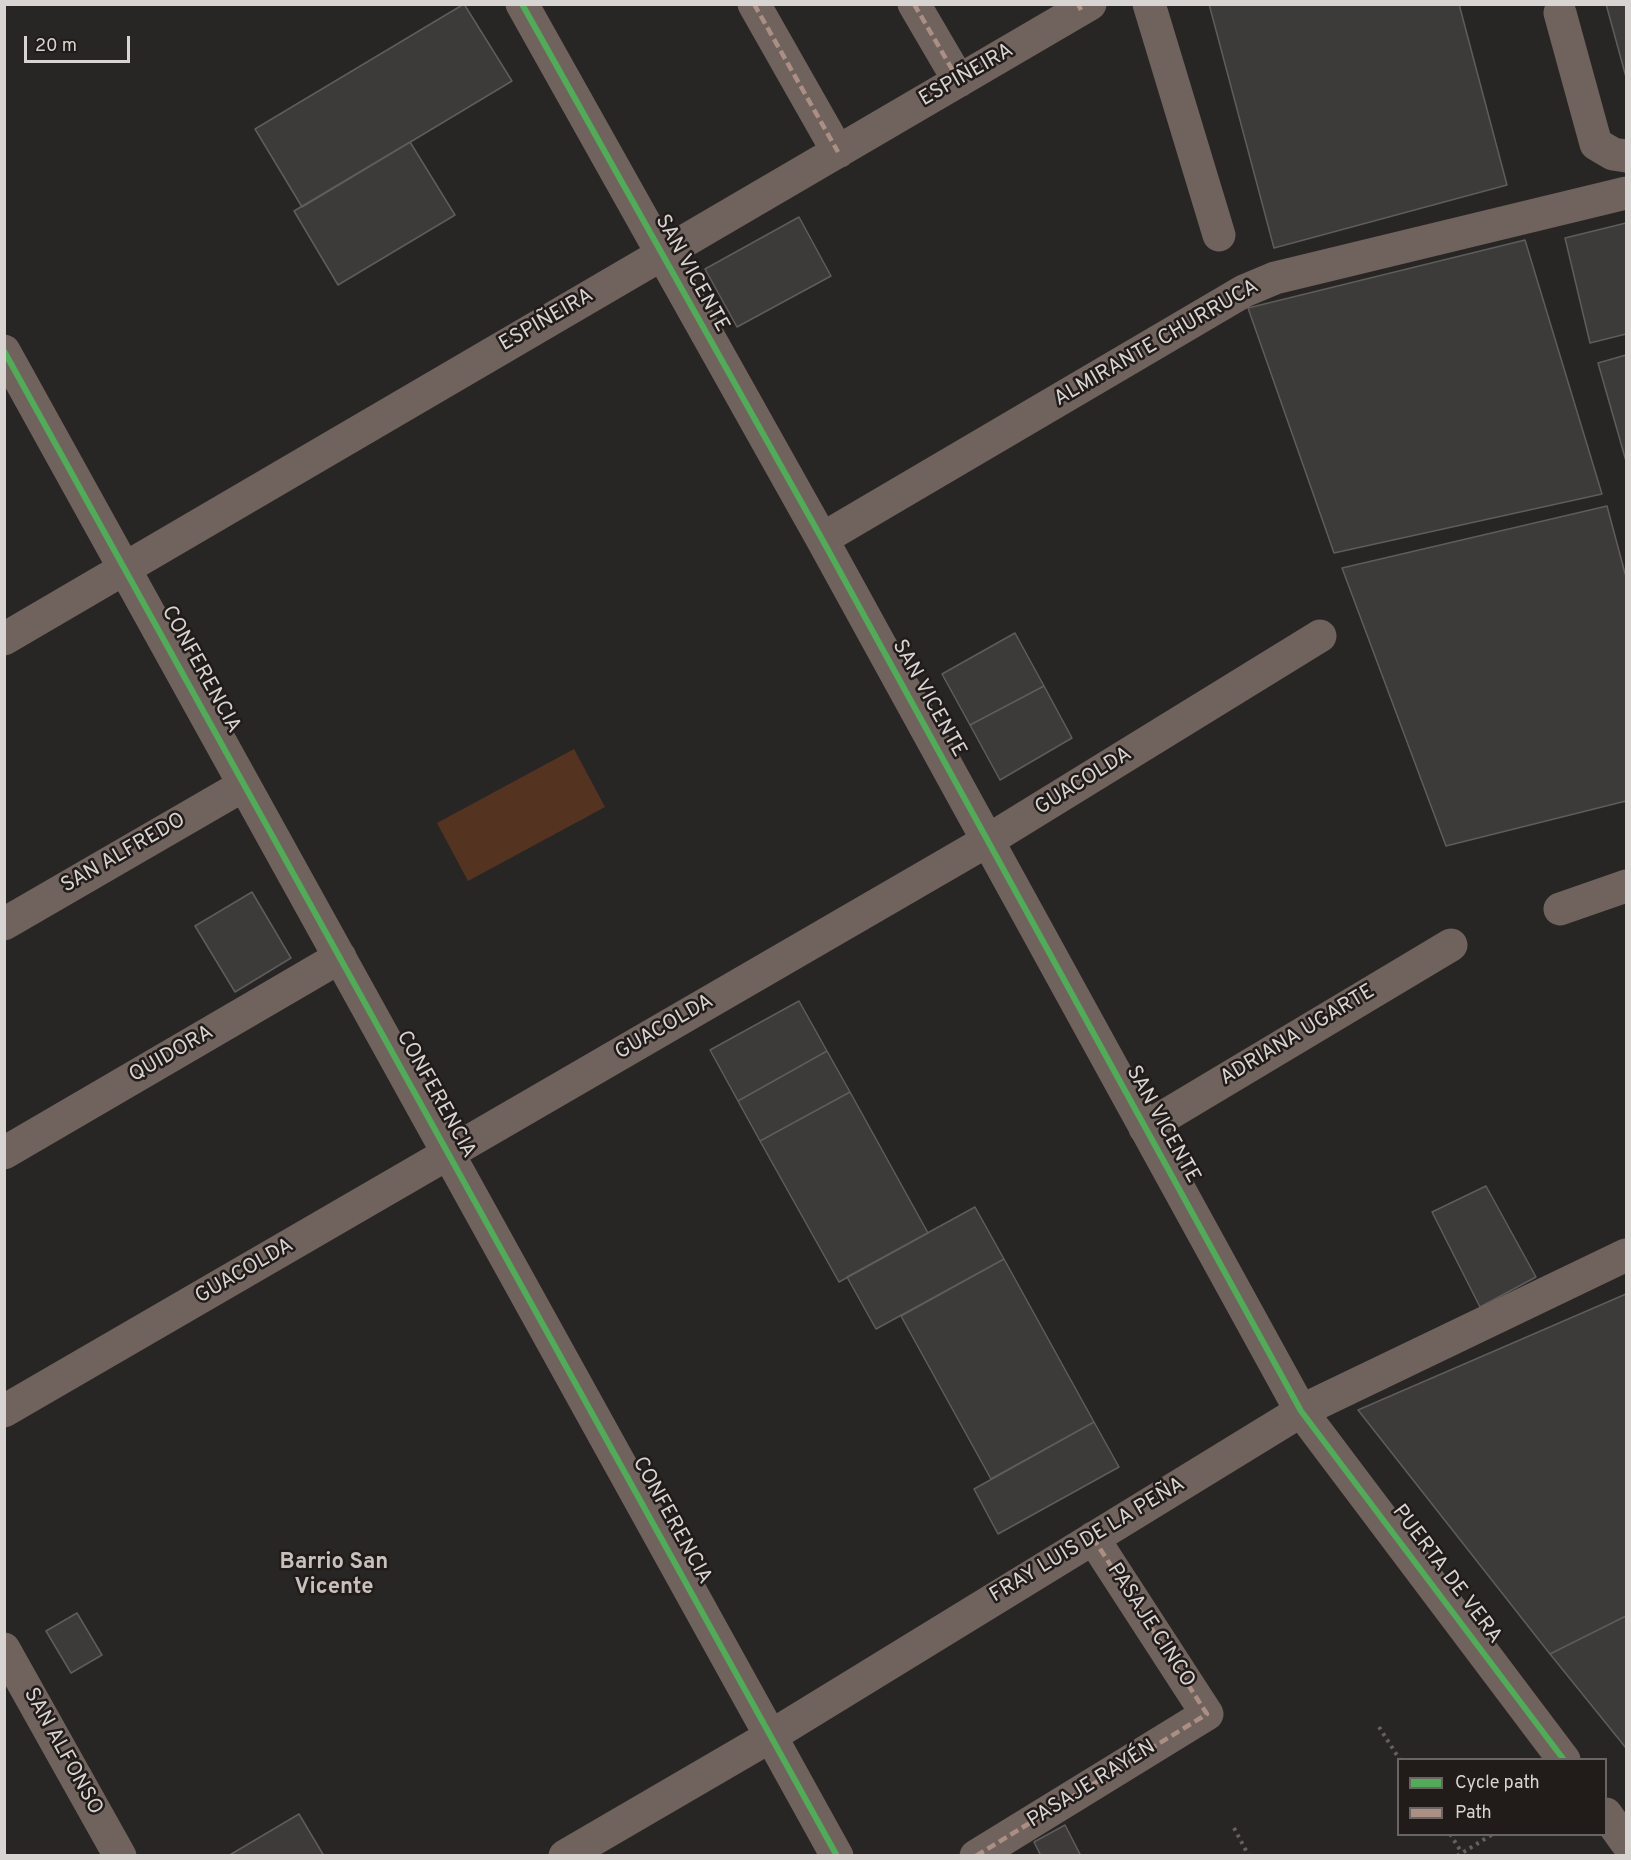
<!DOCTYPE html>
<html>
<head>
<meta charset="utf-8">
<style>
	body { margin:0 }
	#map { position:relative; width:1631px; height:1860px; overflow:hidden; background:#282624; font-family:Overpass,sans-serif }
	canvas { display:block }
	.frame { position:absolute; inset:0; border:6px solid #d8d4d2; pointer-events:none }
	.legend { position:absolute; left:1397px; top:1758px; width:210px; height:78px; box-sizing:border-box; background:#211b19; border:2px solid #6a6563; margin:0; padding:8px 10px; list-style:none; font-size:18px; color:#d8d4d2 }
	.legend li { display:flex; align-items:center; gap:12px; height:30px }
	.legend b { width:30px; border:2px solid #6a6563 }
	.scale { position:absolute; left:24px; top:36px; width:106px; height:27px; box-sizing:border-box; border:3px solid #d8d4d2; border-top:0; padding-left:8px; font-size:18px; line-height:21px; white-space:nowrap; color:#d8d4d2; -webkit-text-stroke:4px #211b19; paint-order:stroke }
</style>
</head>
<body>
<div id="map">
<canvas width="1631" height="1860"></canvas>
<div class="frame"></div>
<ul class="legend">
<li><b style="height:8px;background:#51ab58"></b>Cycle path</li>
<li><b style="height:8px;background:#ac8f84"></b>Path</li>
</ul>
<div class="scale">20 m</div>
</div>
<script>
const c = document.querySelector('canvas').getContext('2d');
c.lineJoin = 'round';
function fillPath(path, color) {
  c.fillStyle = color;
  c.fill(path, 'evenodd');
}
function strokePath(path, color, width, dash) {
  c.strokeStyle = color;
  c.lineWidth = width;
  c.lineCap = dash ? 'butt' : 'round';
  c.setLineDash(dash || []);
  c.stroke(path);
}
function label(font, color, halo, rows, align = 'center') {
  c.font = font + ' Overpass,sans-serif';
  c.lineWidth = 5;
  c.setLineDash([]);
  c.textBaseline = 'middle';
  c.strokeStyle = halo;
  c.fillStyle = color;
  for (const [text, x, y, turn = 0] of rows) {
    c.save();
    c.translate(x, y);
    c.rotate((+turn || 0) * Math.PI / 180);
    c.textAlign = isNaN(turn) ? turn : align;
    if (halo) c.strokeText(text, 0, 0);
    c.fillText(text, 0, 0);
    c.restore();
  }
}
const green = new Path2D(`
	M574,749L605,807L468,881L437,823Z`);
const building = new Path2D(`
	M464,4L512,81L302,207L255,129Z
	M1209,4H1459L1507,185L1274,248Z
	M1606,4H1626V77Z
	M410,142L455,215L338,285L294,211Z
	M799,217L831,276L737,327L705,269Z
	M1626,223V334L1590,343L1565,238Z
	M1525,240L1602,494L1334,553L1248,308Z
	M1626,355V461L1598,363Z
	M1607,506L1626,577V801L1446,846L1342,568Z
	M1015,633L1044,686L970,725L942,674Z
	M1044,686L1072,738L1000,780L970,725Z
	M252,892L291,958L235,992L195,926Z
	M799,1001L827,1051L738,1101L710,1050Z
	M827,1051L850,1092L760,1141L738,1101Z
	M850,1092L928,1233L839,1282L760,1141Z
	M1486,1186L1536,1277L1480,1307L1432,1212Z
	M975,1207L1004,1259L876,1329L847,1277Z
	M1004,1259L1094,1422L991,1479L901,1316Z
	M1626,1294V1616L1550,1654L1358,1410Z
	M1094,1422L1119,1467L998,1534L974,1489Z
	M77,1613L102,1655L71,1673L46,1631Z
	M1626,1616V1748L1550,1654Z
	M299,1814L324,1856H228Z
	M1065,1825L1081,1856H1041L1034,1842Z`);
const path = new Path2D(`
	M1379,1727L1400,1760
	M1234,1828L1249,1856
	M1450,1834L1462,1853
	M1457,1856L1493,1834`);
const minor = new Path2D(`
	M522,4L822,539L1301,1411L1564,1760
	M754,4L838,152
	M914,4L959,81
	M1149,4L1219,235
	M1560,13L1596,144L1613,154L1626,156
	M4,351L837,1856
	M822,539L1244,291L1275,278L1626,193
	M4,639L1090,4
	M1560,909L1626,886
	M4,924L244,785
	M1145,1128L1451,945
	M4,1153L340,957
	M4,1411L987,841L1320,636
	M4,1649L120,1856
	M1606,1814L1626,1842
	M565,1856L771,1736L1301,1411L1626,1255
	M976,1856L1207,1714L1093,1538`);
const quiet = new Path2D(`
	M754,4L838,152
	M914,4L959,81
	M1078,4L1081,10
	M976,1856L1207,1714L1093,1538`);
const cycleway = new Path2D(`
	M522,4L822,539L1301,1411L1564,1760
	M4,351L837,1856`);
const streetNames = [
	["ESPIÑEIRA",967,76,-30],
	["SAN VICENTE",691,274,61],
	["ESPIÑEIRA",547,321,-30],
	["ALMIRANTE CHURRUCA",1157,344,-30],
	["CONFERENCIA",200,670,61],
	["SAN VICENTE",928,699,61],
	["GUACOLDA",1084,782,-32],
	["SAN ALFREDO",124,854,-30],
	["GUACOLDA",665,1028,-30],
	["ADRIANA UGARTE",1298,1036,-31],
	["QUIDORA",172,1055,-30],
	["CONFERENCIA",435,1095,61],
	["SAN VICENTE",1162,1125,61],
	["GUACOLDA",245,1272,-30],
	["CONFERENCIA",671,1521,61],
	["FRAY LUIS DE LA PEÑA",1088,1541,-31],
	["PUERTA DE VERA",1446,1575,53],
	["PASAJE CINCO",1150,1626,57],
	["SAN ALFONSO",62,1752,61],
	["PASAJE RAYÉN",1092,1785,-32]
];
const neighbourhoodNames = [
	["Barrio San",334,1564],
	["Vicente",334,1589]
];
fillPath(green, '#553321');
fillPath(building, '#3d3b39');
strokePath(building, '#5f5d5c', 1.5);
strokePath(path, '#685f5a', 4, [3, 4.5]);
strokePath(minor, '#70625c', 33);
strokePath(quiet, '#ac8f84', 4.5, [9, 4.5]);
strokePath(cycleway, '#51ab58', 6);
label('21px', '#d8d4d2', '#211b19', streetNames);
label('bold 22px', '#c7c0bc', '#211b19', neighbourhoodNames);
</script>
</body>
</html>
